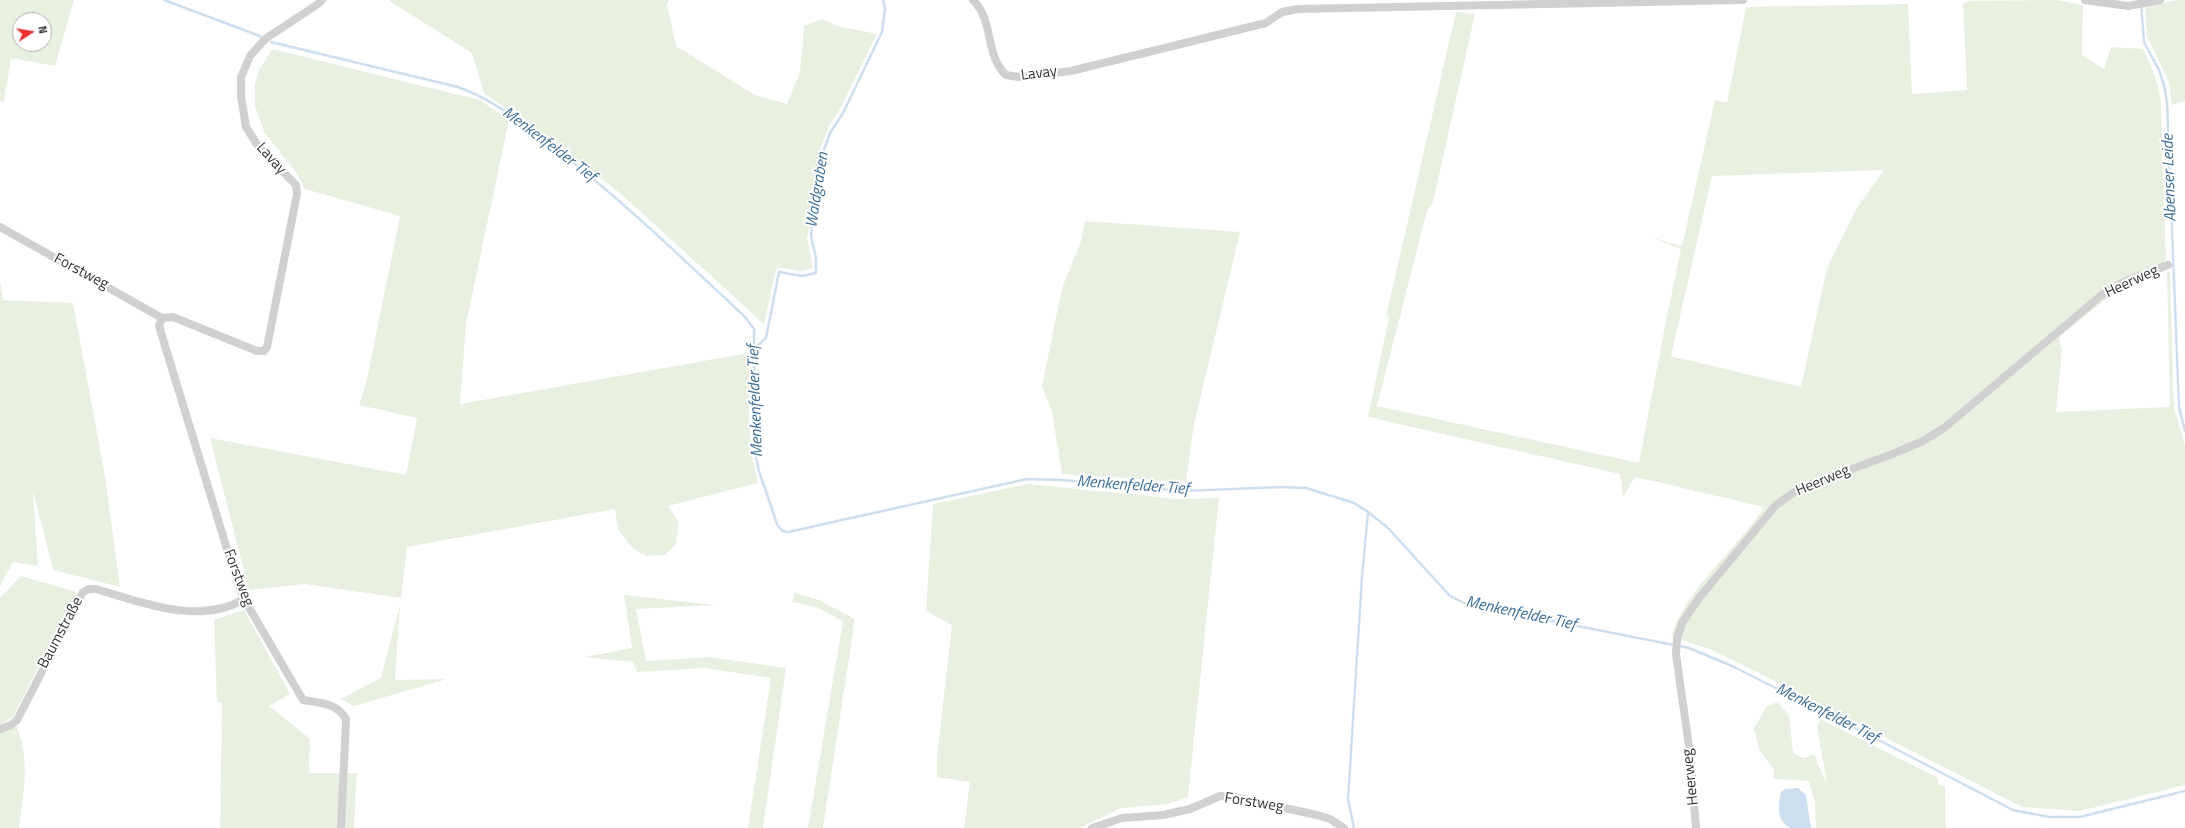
<!DOCTYPE html>
<html>
<head>
<meta charset="utf-8">
<style>
	body { margin:0 }
	#map { position:relative; width:2185px; height:828px; overflow:hidden; background:#fff; font-family:"Titillium Web",sans-serif }
	canvas { display:block }
	.north { position:absolute; left:12px; top:12px; width:40px; height:40px; box-sizing:border-box; background:#fff; border:1px solid #adadad; border-radius:50%; rotate:78deg; font-size:11px; font-weight:700; line-height:16px; text-align:center; color:#333 }
	.north::after { content:''; display:block; margin:auto; width:14px; height:18px; background:#f32b2b; clip-path:polygon(50% 0,100% 100%,50% 72%,0 100%) }
</style>
</head>
<body>
<div id="map">
<canvas width="2185" height="828"></canvas>
<div class="north">N</div>
</div>
<script>
const c = document.querySelector('canvas').getContext('2d');
c.lineJoin = 'round';
function fillPath(path, color) {
  c.fillStyle = color;
  c.fill(path, 'evenodd');
}
function strokePath(path, color, width, dash) {
  c.strokeStyle = color;
  c.lineWidth = width;
  c.lineCap = dash ? 'butt' : 'round';
  c.setLineDash(dash || []);
  c.stroke(path);
}
function label(font, color, halo, rows, align = 'center') {
  c.font = font + ' "Titillium Web",sans-serif';
  c.lineWidth = 4;
  c.setLineDash([]);
  c.textBaseline = 'middle';
  c.strokeStyle = halo;
  c.fillStyle = color;
  for (const [text, x, y, turn = 0] of rows) {
    c.save();
    c.translate(x, y);
    c.rotate((+turn || 0) * Math.PI / 180);
    c.textAlign = isNaN(turn) ? turn : align;
    if (halo) c.strokeText(text, 0, 0);
    c.fillText(text, 0, 0);
    c.restore();
  }
}
const green = new Path2D(`
	M0,0H74L55,66L11,58L4,102L0,101ZM20,20H44V44H20Z
	M388,0H669L667,4L676,46L755,95L787,104L800,72L804,26L822,19L837,26L877,34L839,111L828,128L819,153L814,184V208L807,238L813,268L801,271L778,267L776,270L764,324L621,194L561,147L484,93L472,53Z
	M2056,0L2083,5L2082,55L2104,69L2111,47L2143,49C2152,68 2159,84 2161,105L2166,259L2163,272L2107,298L2059,337L2062,352L2056,412L2170,407L2167,271L2170,272L2174,408L2185,445V785L2080,811L2022,807L1739,663L1709,649L1671,636C1689,584 1735,552 1764,507L1635,477L1623,497L1620,474L1368,417L1389,317L1386,316L1456,12L1475,14L1433,202L1427,211L1377,406L1639,463L1666,321L1681,249L1650,237L1682,246L1715,100L1727,103L1746,7L1908,4L1912,94L1967,90L1963,4L1970,1ZM1884,170L1858,206L1827,268L1801,387L1671,356L1712,176Z
	M2178,0H2185V101L2172,105L2169,82L2147,36L2145,7Z
	M272,49L480,100L509,120L466,324L460,404L749,353L751,377L749,407L751,451L758,483L668,506L679,522L676,544L665,555L647,556L633,549L618,529L615,509L407,547L401,598L304,584L249,590L210,438L406,475L417,418L359,405L366,384L400,216L305,189L297,174L264,132L255,106V84L259,70Z
	M1085,221L1240,232L1194,424L1186,482L1062,474L1052,412L1042,386L1062,288L1081,241Z
	M0,281L3,300L73,303L105,476L120,587L53,570L33,491L38,566L13,562L0,586Z
	M1028,484L1178,499L1219,498L1188,797L1168,804L1121,808L1080,828H964L970,782L937,777V757L952,625L926,611L933,504Z
	M21,576L77,592L13,717L0,725V598Z
	M795,593L819,600L855,619L823,828H808L843,621L816,607L792,602Z
	M624,595L716,605L636,609L646,661L709,657L786,668L763,828H748L771,678L705,668L637,672L633,662L584,657L632,648Z
	M400,604L395,680L447,679L354,706L341,699L381,678Z
	M244,610L290,694L269,706L310,739L309,773H357L354,828H220L222,702H217L214,620Z
	M1778,702L1789,716L1793,753L1803,758L1814,754L1827,784L1817,727L1820,719L1938,778V785L1945,786L1946,828H1816L1815,803L1809,781L1774,779L1773,768L1759,749L1754,728L1767,706Z
	M17,726C30,764 24,789 19,828H0V733Z`);
const water = new Path2D(`
	M1798,788L1806,795L1811,828C1805,828 1797,828 1791,828C1776,823 1778,804 1781,792L1785,789Z`);
const stream = new Path2D(`
	M164,0L260,36
	M2141,4L2144,42L2159,70L2164,85L2167,102L2179,407L2185,431
	M271,42L458,87C494,100 521,122 552,146C620,198 682,258 745,317L754,329V448L759,471L777,524L782,531L788,532L1027,479L1062,480L1183,491L1282,487L1306,488L1354,503L1368,512L1387,527L1450,596L1466,604L1689,648L1732,666L1871,736L2013,810L2049,817H2080L2185,791
	M755,348L766,338L779,272L802,276L816,273V258L811,236L812,223L818,209L817,182L823,152L830,133L843,113L882,32L885,9L883,0
	M1354,828L1348,799L1362,577L1368,512`);
const street = new Path2D(`
	M322,0L318,4L265,39L250,56L241,77V96L246,127L258,146L296,185L297,194L267,347L264,351H257L173,317L162,318L159,326L234,572L244,599L303,700C319,703 338,703 346,719L341,828
	M973,0C994,20 985,56 1006,75L1019,77L1071,71L1266,23L1282,12L1298,9L1743,0
	M2085,0L2128,6L2160,0
	M0,227L162,318
	M0,729L11,725L17,720L83,592L89,589H96C141,602 200,626 244,599
	M1092,828L1122,818L1163,815L1190,809L1220,796L1233,797L1317,815L1330,819L1344,828
	M1696,828L1690,754L1676,654L1677,639L1682,623L1699,598L1776,505L1800,488L1890,455L1923,441L1944,428L2104,293L2126,281L2168,265`);
const streetNames = [
	["Lavay",1039,74,-7],
	["Lavay",271,159,48],
	["Forstweg",81,272,28],
	["Heerweg",2132,282,-25],
	["Heerweg",1823,481,-23],
	["Forstweg",238,578,69],
	["Baumstraße",61,633,-62],
	["Heerweg",1691,777,-96],
	["Forstweg",1254,803,9]
];
const waterNames = [
	["Menkenfelder Tief",549,145,37],
	["Abenser Leide",2170,178,-92],
	["Waldgraben",818,190,-81],
	["Menkenfelder Tief",756,401,-92],
	["Menkenfelder Tief",1133,486,4],
	["Menkenfelder Tief",1521,614,12],
	["Menkenfelder Tief",1827,714,27]
];
fillPath(green, '#e8f0e0');
fillPath(water, '#ccdff0');
strokePath(stream, '#ccdff0', 2.5);
strokePath(street, '#d0d0d0', 8);
label('15px', '#333', '#fff', streetNames);
label('italic 16px', '#386e9d', '#fff', waterNames);
</script>
</body>
</html>
